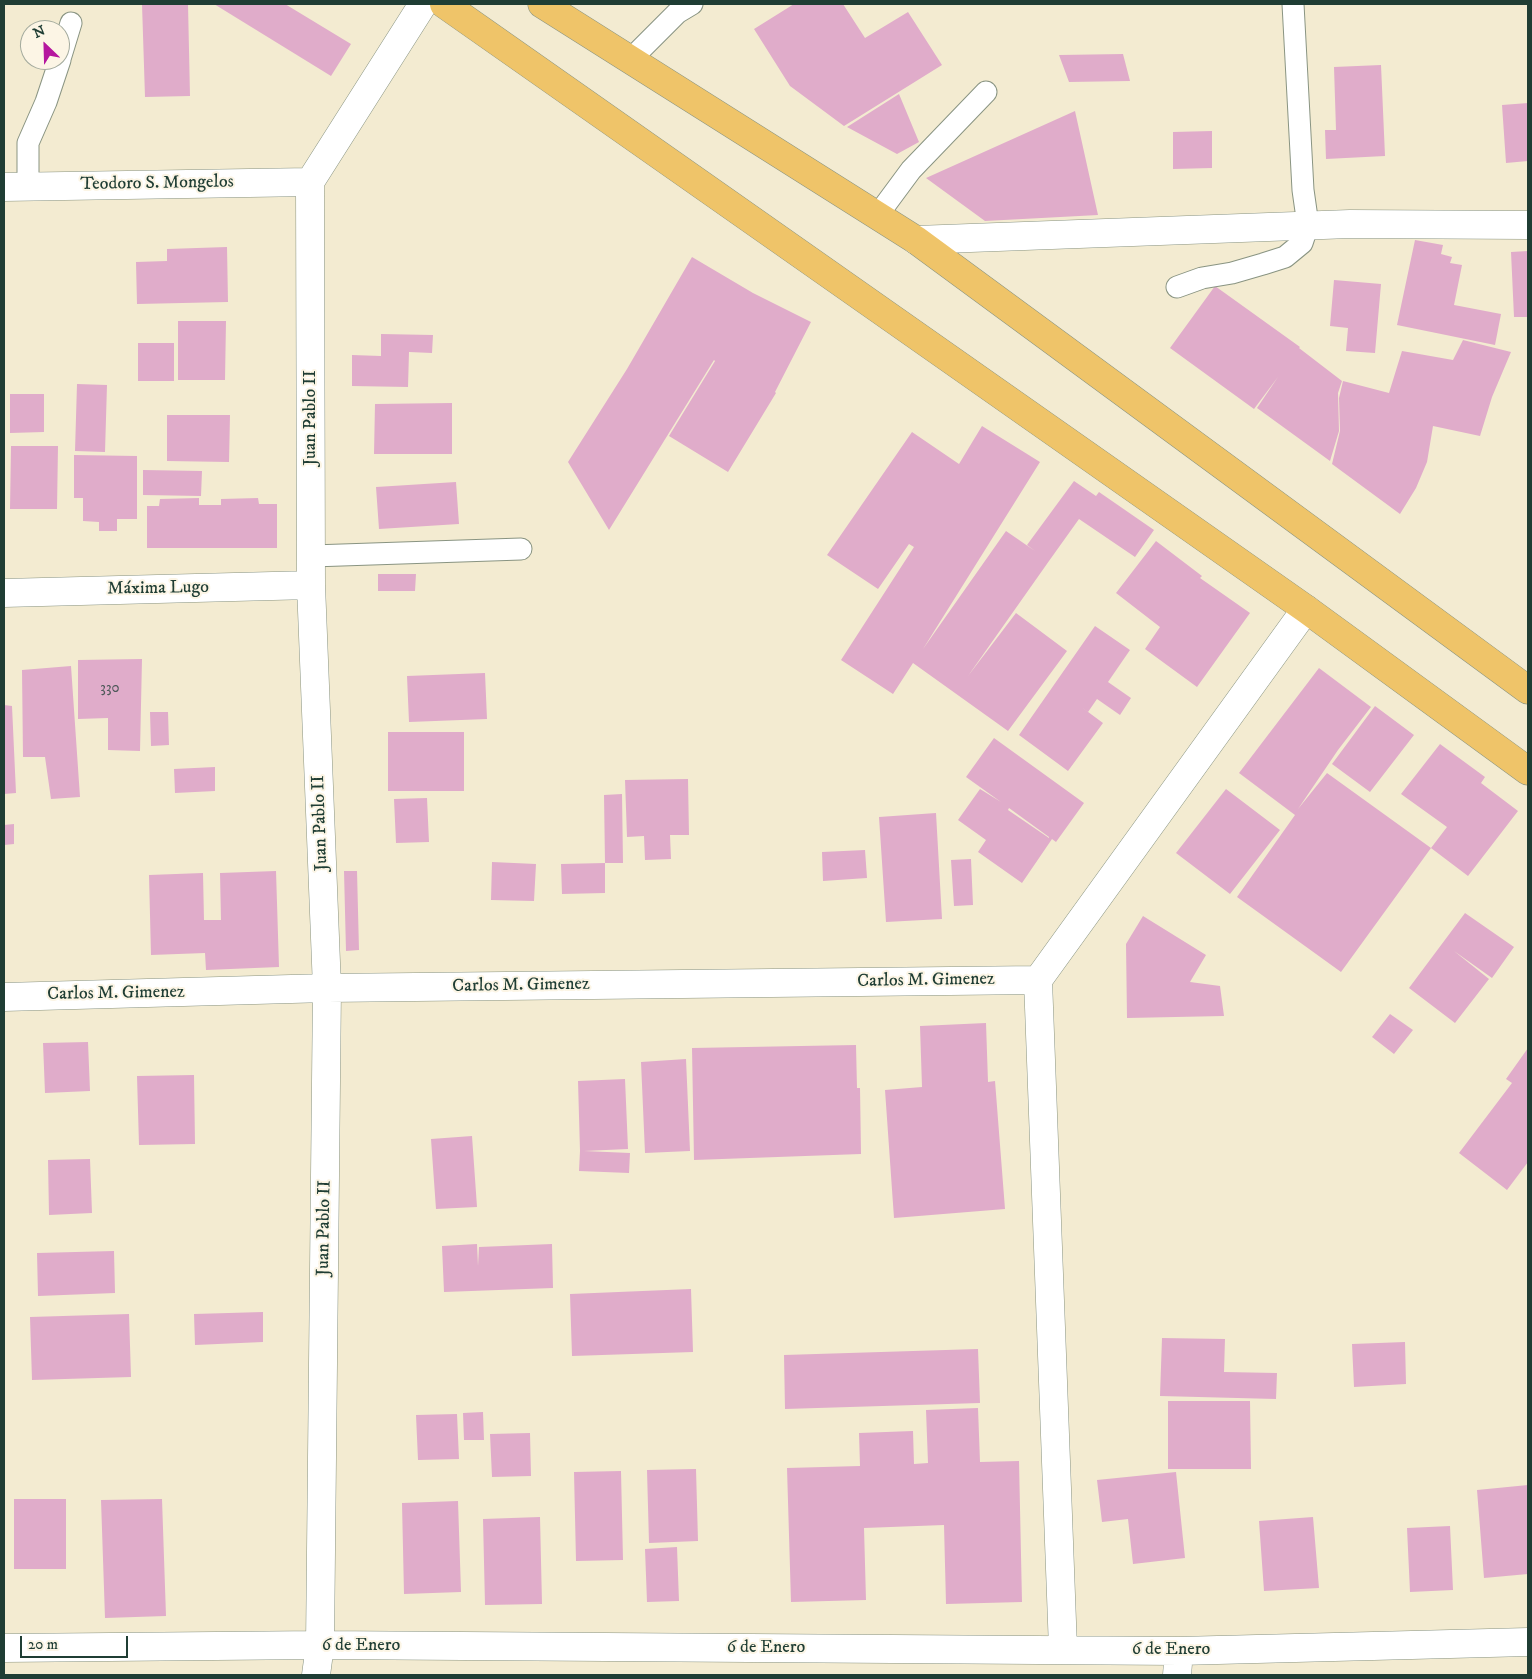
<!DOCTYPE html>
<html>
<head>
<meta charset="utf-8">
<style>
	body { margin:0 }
	#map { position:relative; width:1532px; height:1679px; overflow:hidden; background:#f3ebd1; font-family:"IM FELL DW Pica",serif }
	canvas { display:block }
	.frame { position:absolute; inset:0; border:5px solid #1f3d34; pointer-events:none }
	.north { position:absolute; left:20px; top:20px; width:50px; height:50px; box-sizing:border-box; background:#fcf5e5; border:1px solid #a4ab9e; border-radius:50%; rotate:336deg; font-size:14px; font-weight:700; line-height:20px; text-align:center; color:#1f3d34 }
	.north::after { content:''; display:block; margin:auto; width:18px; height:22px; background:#b5179e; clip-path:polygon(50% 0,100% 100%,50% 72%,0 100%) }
	.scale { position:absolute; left:20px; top:1636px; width:108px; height:22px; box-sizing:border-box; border:2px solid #1f3d34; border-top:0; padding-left:6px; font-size:15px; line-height:18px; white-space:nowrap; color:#1f3d34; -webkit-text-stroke:4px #fcf5e5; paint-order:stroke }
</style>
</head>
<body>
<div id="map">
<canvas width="1532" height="1679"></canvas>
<div class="frame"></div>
<div class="north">N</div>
<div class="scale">20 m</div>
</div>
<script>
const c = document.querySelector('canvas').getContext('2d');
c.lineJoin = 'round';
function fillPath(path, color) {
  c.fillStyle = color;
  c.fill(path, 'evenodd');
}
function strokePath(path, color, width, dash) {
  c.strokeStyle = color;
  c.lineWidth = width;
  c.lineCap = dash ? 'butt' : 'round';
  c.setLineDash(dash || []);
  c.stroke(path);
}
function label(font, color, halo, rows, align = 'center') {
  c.font = font + ' "IM FELL DW Pica",serif';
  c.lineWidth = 4;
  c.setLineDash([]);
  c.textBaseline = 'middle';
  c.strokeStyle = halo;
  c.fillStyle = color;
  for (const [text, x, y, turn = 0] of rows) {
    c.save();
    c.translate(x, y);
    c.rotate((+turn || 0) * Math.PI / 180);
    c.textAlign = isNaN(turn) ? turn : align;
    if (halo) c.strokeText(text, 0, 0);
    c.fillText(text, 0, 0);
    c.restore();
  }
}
const building = new Path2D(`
	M142,4H188L190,96L145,97Z
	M214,4H285L351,44L331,76Z
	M794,4H843L865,38L908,12L942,65L844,126L790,86L754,29Z
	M1123,54L1130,81L1069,82L1059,55Z
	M1381,65L1385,156L1326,159L1325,130H1336L1334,67Z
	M899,94L919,142L897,154L847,127Z
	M1528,103V161L1506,163L1502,105Z
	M1075,111L1098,215L985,221L926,178Z
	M1212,131V168L1173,169V132Z
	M1415,240L1443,245L1441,254L1452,257L1450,263L1462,265L1454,305L1501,314L1495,345L1397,325Z
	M227,247L228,302L137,304L136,262L167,261V249Z
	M1528,251V317H1514L1511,252Z
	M692,257L753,293L811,322L775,392L776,393L728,472L669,436L715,361L714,360L609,530L568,462L627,369Z
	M1334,280L1381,284L1375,353L1346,351L1348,328L1330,326Z
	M1215,286L1300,347L1299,348L1342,381L1338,393L1339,431L1330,461L1257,408L1278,377L1254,409L1170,348Z
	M178,321H226L225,380H178Z
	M381,334L433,335L432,353L409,352L408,387L352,386V355L381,356Z
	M1463,340L1511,352L1492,397L1480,436L1433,426L1427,462L1416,488L1400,514L1332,464L1340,431L1339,398L1343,381L1389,393L1402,351L1453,360Z
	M138,343H174V381H138Z
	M77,384L107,385L105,452L75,451Z
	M10,394H44V432L10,433Z
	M452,403V454H374L375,404Z
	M167,415H230L229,462L167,461Z
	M982,426L1040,462L923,649L1006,531L1035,551L1027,545L1074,481L1096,496L1099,492L1154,530L1135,557L1079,519L1049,561L968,676L1016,613L1067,651L1008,731L913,663L893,694L841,660L914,547L909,544L878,589L827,555L912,432L959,464Z
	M11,446H58L57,509H10Z
	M74,455L137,456V519H117V531H99V522L83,521V498H74Z
	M143,470L202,471L201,496L143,495Z
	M456,482L459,524L379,529L376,487Z
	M199,498V505H221V499L258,498L259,504H277V548H147V506H159L160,499Z
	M1156,541L1202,576L1200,578L1250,613L1197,687L1145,649L1160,627L1116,593Z
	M378,574H416L415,591H378Z
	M1095,626L1130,650L1108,682L1131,698L1120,715L1097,699L1088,712L1080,706L1103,723L1068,771L1019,735Z
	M142,659L140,751L108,750V718L78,719V660Z
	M71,666L80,797L51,799L45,757H23L22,670Z
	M1319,668L1371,707L1338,750L1298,809L1327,773L1431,848L1341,972L1237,897L1295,815L1239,773Z
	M485,673L487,719L409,722L407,676Z
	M4,705L12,706L16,793L4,794Z
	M1375,706L1414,735L1370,792L1332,764Z
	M150,712H168L169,745L151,746Z
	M388,732H464V791H388Z
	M994,738L1084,803L1056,842L1052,839L1022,883L978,852L986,840L958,820L980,789L1001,802L966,777ZM1009,808L1049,837V838L1008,810Z
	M1440,744L1485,777L1481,783L1518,811L1468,876L1431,848L1447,827L1401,794Z
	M215,767V791L175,793L174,769Z
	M688,779L689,835H670L671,859L645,860L644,836L627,837L625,780Z
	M1226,789L1280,830L1230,894L1176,853Z
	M622,794L623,863H605L604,795Z
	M427,798L429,842L396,843L394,799Z
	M936,813L942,919L886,922L879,817Z
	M14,824V844L4,845V825Z
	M865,850L867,878L823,881L822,852Z
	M971,859L973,905L954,906L951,860Z
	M492,862L536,864L534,901L491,900Z
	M605,863V893L562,894L561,864Z
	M276,871L279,967L206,970L205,953L151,955L149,875L203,873L204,920H221L220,873Z
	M344,871H357L359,950L346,951Z
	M1465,913L1514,947L1492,978L1454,951L1489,979L1455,1023L1409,988Z
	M1143,916L1206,955L1190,982L1220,986L1224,1016L1127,1018L1126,944Z
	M1390,1014L1413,1030L1394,1054L1372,1037Z
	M986,1023L988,1082L995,1081L1005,1209L894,1218L885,1090L922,1087L920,1026Z
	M88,1042L90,1091L45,1093L43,1043Z
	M856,1045L857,1088H860L861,1154L694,1160L692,1048Z
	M1528,1048V1162L1507,1190L1459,1153L1512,1083L1506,1079Z
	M686,1059L690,1151L645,1153L641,1062Z
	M194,1075L195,1144L139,1145L137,1076Z
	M625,1079L628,1149L584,1151L630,1153L629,1173L579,1171L580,1151L578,1081Z
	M472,1136L477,1207L436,1209L431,1139Z
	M90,1159L92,1213L49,1215L48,1160Z
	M477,1244L478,1266L479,1247L552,1244L553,1288L444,1292L442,1246Z
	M114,1251L115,1293L38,1296L37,1253Z
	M691,1289L693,1352L572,1356L570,1294Z
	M263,1312V1342L195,1345L194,1314Z
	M129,1314L131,1377L32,1380L30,1317Z
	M1162,1338L1225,1339L1224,1372L1277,1373L1276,1399L1160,1396Z
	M1405,1342L1406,1384L1354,1387L1352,1344Z
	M978,1349L980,1403L785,1409L784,1355Z
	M1168,1401H1250L1251,1469H1168Z
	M978,1408L980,1462L1019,1461L1022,1602L946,1604L944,1525L864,1528L866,1600L791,1602L787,1468L860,1466L859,1433L913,1431L914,1464L928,1463L926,1410Z
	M483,1412L484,1440H464L463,1413Z
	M457,1414L459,1459L418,1460L416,1415Z
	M530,1433L531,1476L492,1477L490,1434Z
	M696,1469L698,1541L649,1543L647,1470Z
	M621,1471L623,1560L576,1561L574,1472Z
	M1176,1472L1185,1558L1133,1564L1128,1519L1102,1522L1097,1480Z
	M1528,1485V1574L1484,1578L1477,1490Z
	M14,1499H66V1569H14Z
	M162,1499L166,1616L105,1618L101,1500Z
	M458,1501L461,1592L404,1594L402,1503Z
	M540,1517L542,1604L485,1605L483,1519Z
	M1313,1517L1319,1588L1264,1591L1259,1521Z
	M1450,1526L1453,1590L1410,1592L1407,1528Z
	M677,1547L679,1601L647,1602L645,1549Z`);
const service = new Path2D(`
	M60,59L71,23
	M630,60L677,13L692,4
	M28,187V143L46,102L60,60
	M877,216L911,170L986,92
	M1177,287L1202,278L1232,273L1263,264L1285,257L1302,243L1308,225L1303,190L1293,4
	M312,556L521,549`);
const minor = new Path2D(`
	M4,187L310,182
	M916,240L1350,224L1528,225
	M4,593L311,585
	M4,997L327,988L1038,980
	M4,1648L320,1645L1179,1651L1528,1642
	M1063,1649L1038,980L1306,609
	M316,1675L320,1645L327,988L311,585L310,182L423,4
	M1177,1675L1179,1651`);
const trunk = new Path2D(`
	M444,4L1306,609L1528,771
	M542,4L916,240L1528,690`);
const numberNames = [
	["330",110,689]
];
const streetNames = [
	["Teodoro S. Mongelos",157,184,-1],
	["Juan Pablo II",311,418,-90],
	["Máxima Lugo",158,589,-1],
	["Juan Pablo II",321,823,-92],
	["Carlos M. Gimenez",926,981,-1],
	["Carlos M. Gimenez",521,986,-1],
	["Carlos M. Gimenez",116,994,-1],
	["Juan Pablo II",325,1228,-89],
	["6 de Enero",361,1646],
	["6 de Enero",766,1648],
	["6 de Enero",1171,1650]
];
fillPath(building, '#e0acca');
strokePath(service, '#899482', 23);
strokePath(minor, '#899482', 29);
strokePath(trunk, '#899482', 29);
strokePath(service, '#fff', 21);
strokePath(minor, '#fff', 28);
strokePath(trunk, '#efc469', 28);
label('15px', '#4f595a', null, numberNames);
label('18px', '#1f3d34', '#fcf5e5', streetNames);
</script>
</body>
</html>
